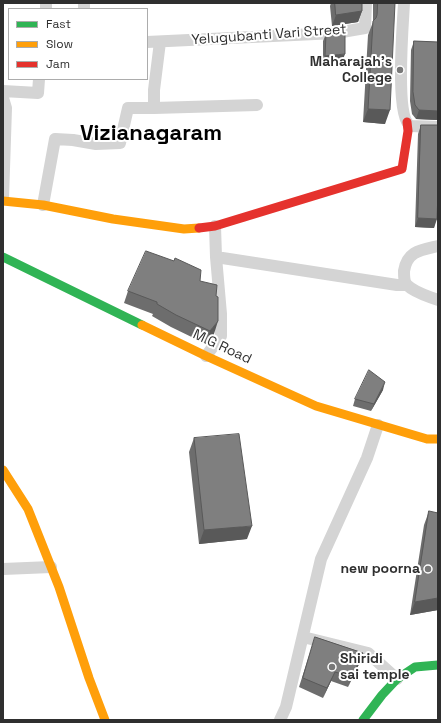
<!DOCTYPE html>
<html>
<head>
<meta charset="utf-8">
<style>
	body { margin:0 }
	#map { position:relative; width:441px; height:723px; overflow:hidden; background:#fff; font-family:"Space Grotesk",sans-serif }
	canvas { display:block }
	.frame { position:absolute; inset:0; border:4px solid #2f2f2f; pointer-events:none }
	.legend { position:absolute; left:8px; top:8px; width:140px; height:72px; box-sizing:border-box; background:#fff; border:1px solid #acacac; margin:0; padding:5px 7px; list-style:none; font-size:12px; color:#2f2f2f }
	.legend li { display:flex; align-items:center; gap:8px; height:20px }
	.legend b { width:20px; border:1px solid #acacac }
</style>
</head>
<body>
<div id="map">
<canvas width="441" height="723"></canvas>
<div class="frame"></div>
<ul class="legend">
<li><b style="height:5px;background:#30b455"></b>Fast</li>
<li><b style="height:5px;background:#ff9f0a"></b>Slow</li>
<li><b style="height:5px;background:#e5322d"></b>Jam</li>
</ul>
</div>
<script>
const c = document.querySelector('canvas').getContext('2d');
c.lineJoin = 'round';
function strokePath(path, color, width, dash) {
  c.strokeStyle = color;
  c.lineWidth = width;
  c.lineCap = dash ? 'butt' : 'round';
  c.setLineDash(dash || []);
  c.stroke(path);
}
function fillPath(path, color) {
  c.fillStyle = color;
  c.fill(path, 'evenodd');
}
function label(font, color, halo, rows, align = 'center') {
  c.font = font + ' "Space Grotesk",sans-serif';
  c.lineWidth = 4;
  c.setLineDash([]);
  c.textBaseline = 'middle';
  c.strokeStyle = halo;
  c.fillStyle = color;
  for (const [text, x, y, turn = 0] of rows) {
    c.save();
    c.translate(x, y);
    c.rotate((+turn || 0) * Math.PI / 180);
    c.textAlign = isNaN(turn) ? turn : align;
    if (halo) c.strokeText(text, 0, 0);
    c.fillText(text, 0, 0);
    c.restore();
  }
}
const street = new Path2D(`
	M404,3C403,24 395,115 410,126L438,127
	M46,9V3
	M84,9V3
	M147,42L336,33L365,28L366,3
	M160,42L154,90V108L257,105
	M3,91L38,93L39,79
	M3,98L6,108L3,199
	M43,205L55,139L73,140L96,144L120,143L128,108H154
	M215,226L216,257L397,285H407
	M438,246C421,250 407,251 404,271C404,276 404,282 407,285C415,293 428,296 438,300
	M206,356L221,336V314L216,257
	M3,569L51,567
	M303,637L368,653L397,679
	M280,720L286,707L321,559L367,458L378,425`);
const fast = new Path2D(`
	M3,257L142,325
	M363,720L382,695L397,679L415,667L438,665`);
const slow = new Path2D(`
	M3,201L43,205L113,219L184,229L199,228
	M142,325L206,356L316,406L427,439H438
	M3,470L28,509L59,587L89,678L105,720`);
const jam = new Path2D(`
	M199,228L215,226L402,169L408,131L407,122`);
const wall = new Path2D(`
	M331,3H362V11L358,22L332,26L330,6Z
	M373,3H395L385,124L363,122L368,35L373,22Z
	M326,34L342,62L323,63V41Z
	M414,41L438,42V120L416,119L412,114L410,101L411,50Z
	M421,125L438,201L434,228L415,227L418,134Z
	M200,281L214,334L206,344L171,327L152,316L153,314L124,303L128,291Z
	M383,390L371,411L353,406L355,399Z
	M194,438L247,539L199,544L189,452Z
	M429,511L438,610L410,615L424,525Z
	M315,637L363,653L360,662L348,687L331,681L323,698L299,687Z`);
const shadedWall = new Path2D(`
	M362,11L358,22L332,26L336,15Z
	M345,54L342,62L323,63L325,56Z
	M368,109L390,110L385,124L363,122Z
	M419,110L438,111V120L416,119Z
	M418,218L437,219L434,228L415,227Z
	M218,321L214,334L206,344L210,331Z
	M385,382L383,390L371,411L374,404Z
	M252,526L247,539L199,544L204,530Z
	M438,598V610L410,615L415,602Z
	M363,653L360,662L348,687L352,677Z
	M335,672L331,681L323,698L327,688Z`);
const building = new Path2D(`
	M335,3H362V11L336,15Z
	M378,3H395L390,110L368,109L373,21L376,18L377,15Z
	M345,32V54L325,56L326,34Z
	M414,41L438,42V111L419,110L415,105L413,92Z
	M421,125H438V192L437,219L418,218Z
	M146,251L174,261L175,258L201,270L200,281L217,285L216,296L218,297V321L210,331L176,315L157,304V302L128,291Z
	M369,370L385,382L374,404L355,399Z
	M239,434L252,526L204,530L194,438Z
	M429,511L438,513V598L415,602Z
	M315,637L363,653L352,677L335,672L327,688L303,678Z`);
const markers = [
	[400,70,4,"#787878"],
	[428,569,4,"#787878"],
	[332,667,4,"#787878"]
];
const streetNames = [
	["Yelugubanti Vari Street",269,35,-4],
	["M G Road",222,347,25]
];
const poiNames = [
	["Maharajah's",392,62],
	["College",392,78],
	["new poorna",420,569],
	["Shiridi",340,659,"left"],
	["sai temple",340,675,"left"]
];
const townNames = [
	["Vizianagaram",151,134]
];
strokePath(street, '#d4d4d4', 12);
strokePath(fast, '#30b455', 9);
strokePath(slow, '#ff9f0a', 9);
strokePath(jam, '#e5322d', 9);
fillPath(wall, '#6d6d6d');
fillPath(shadedWall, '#595959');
fillPath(building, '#7f7f7f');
strokePath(building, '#595959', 1);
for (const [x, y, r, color] of markers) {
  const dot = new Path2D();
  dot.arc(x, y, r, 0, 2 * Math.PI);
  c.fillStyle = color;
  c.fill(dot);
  strokePath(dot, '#fff', 1.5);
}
label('14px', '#2f2f2f', '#fff', streetNames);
label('bold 14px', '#2f2f2f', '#fff', poiNames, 'right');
label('bold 22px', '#000', '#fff', townNames);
</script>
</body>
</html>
